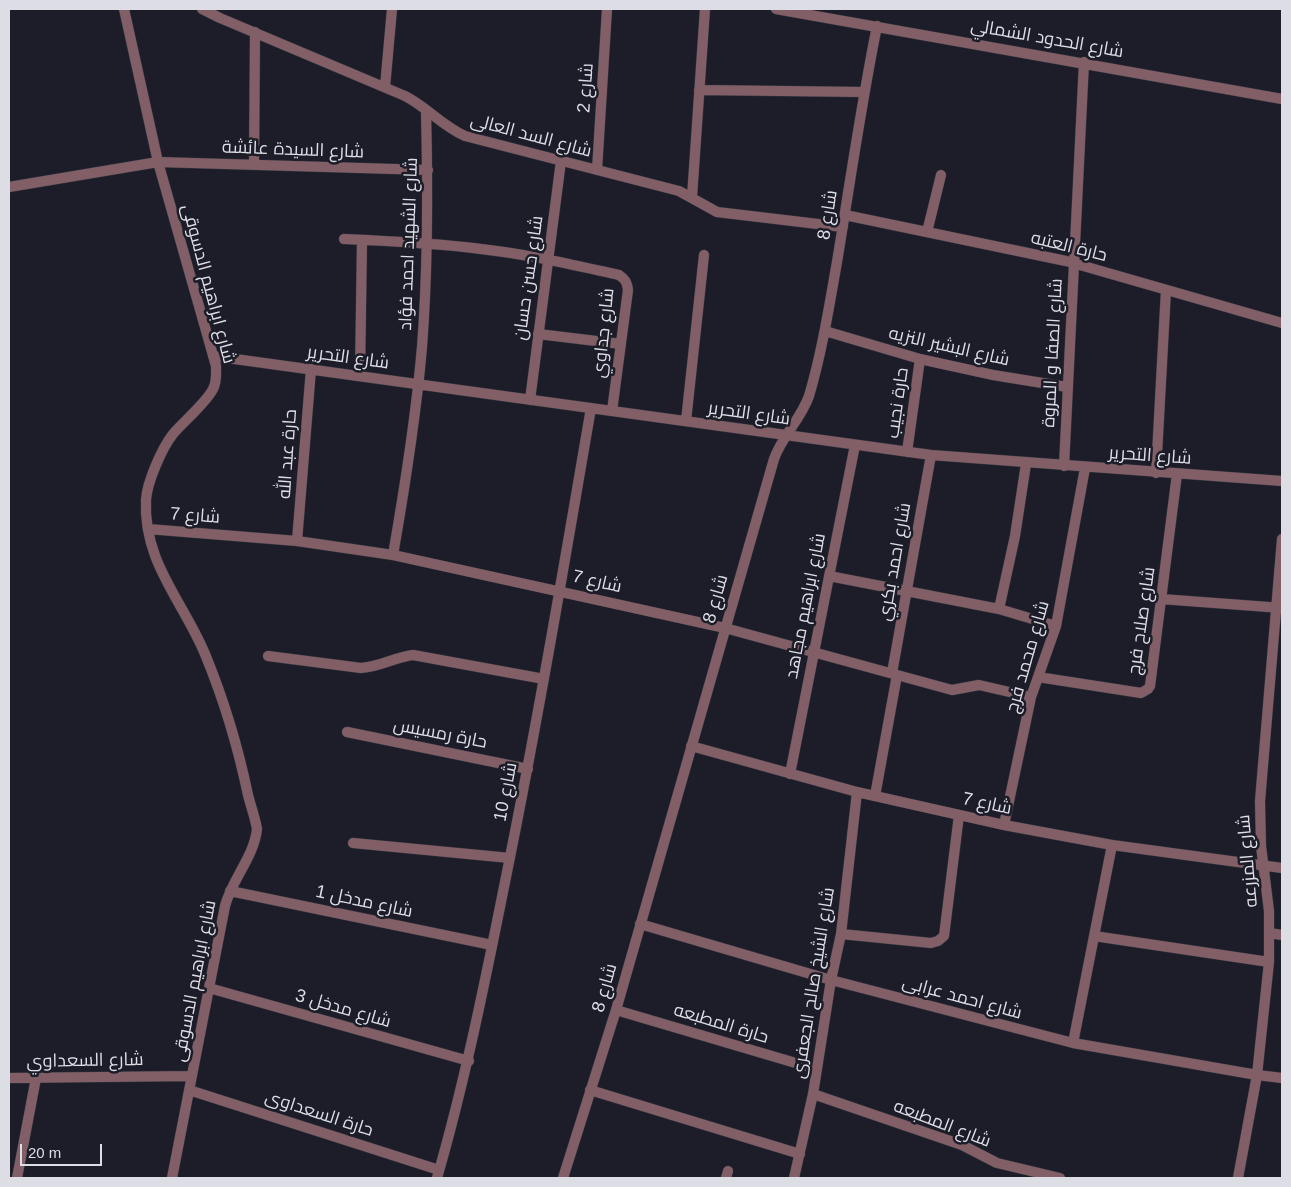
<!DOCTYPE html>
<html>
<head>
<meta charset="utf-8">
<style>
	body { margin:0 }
	#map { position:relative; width:1291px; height:1187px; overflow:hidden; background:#1c1d28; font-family:Arial,sans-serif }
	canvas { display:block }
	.frame { position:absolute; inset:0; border:10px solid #dddee5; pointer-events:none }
	.scale { position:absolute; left:20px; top:1144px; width:82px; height:22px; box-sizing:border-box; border:2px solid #dddee5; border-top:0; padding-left:6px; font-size:15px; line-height:18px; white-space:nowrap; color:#dddee5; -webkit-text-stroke:4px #1c1d28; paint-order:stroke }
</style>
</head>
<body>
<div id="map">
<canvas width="1291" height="1187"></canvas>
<div class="frame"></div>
<div class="scale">20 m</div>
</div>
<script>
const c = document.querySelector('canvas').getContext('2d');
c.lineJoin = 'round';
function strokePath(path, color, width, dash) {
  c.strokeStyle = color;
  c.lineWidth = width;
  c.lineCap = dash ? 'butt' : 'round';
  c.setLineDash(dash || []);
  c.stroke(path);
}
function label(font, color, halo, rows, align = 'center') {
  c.font = font + ' Arial,Cairo,sans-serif';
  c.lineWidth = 5;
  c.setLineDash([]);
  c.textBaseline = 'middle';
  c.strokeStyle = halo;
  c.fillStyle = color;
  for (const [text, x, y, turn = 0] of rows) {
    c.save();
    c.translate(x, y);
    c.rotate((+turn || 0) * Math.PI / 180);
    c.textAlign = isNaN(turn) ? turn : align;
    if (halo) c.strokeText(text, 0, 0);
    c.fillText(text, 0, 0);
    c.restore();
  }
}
const minor = new Path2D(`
	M124,9L158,162L216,366C216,374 217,382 213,389C206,403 184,421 173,434C162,448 147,482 146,500C143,562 183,601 205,654C224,700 238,747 248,795C251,807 255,817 257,829C254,857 232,879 225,906L172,1178
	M202,9L220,18L405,96C427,107 442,126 465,136L679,191L717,212L843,227
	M776,9L1282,99
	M385,87L392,9
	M699,90L864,92
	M254,165L255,32
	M597,170L607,9
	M9,187L158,162L428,170
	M692,197L705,9
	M845,215L1066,261L1282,323
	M927,232L941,175
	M344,239C390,241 436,243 481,249C527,254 573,265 619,275C625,279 627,282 628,290L612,411
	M825,331L920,359L993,375L1067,387
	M538,334L621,344
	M213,356L931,455L1282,481
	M360,376L362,240
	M530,400L561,161
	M686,421L704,255
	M907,452L920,359
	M1064,466L1084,62
	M1156,473L1166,290
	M148,529L297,541L393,555L725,628L952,690L979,685L1031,697
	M297,541L311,369
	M393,555C405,486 416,417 422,347C428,269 428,190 426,111
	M829,576L999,609L1056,626
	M1161,599L1282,608
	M999,609L1015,536L1026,464
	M268,656L361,668C380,667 395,657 413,655L544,679
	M892,673L931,455
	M1038,677L1141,693L1148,689L1150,686L1177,474
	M347,732L528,769
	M691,746L857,792L1004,825L1112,845L1282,868
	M790,774L855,445
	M875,796L897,675
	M1004,825L1031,697L1056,626L1085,468
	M353,843L510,858
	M230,891L492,945
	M640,924L831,980L1073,1043L1257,1075L1282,1078
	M1269,933L1282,935
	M841,934L931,943L938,941L944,936L959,815
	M1094,936L1269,962
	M209,988L469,1061
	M616,1010L816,1069
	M1073,1043L1112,845
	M9,1078L192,1076
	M189,1090L439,1170
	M590,1090L800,1154
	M813,1094L962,1145L997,1163L1060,1178
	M17,1178L36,1078
	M437,1178C465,1081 485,982 505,882C537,725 564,566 591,408
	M563,1178L616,1010L774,459C782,436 801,419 809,396C822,352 829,307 837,262C850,183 861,105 877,26
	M726,1178L728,1171
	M794,1178L813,1094L831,980L841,934L857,792
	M1238,1178L1257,1075L1269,962V911L1261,846L1260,801L1282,539`);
const streetNames = [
	["شارع الحدود الشمالي",1047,39,10],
	["شارع 2",586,88,-86],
	["شارع السد العالى",531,136,15],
	["شارع السيدة عائشة",293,150,2],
	["شارع 8",828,215,-81],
	["شارع الشهيد احمد فؤاد",409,244,-88],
	["حارة العتبه",1069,247,14],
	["شارع حسن حسان",529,278,-82],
	["شارع ابراهيم الدسوقى",208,284,75],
	["شارع جداوي",604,333,-84],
	["شارع البشير النزيه",949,347,13],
	["شارع الصفا و المروة",1053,353,-87],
	["شارع التحرير",348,358,8],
	["حارة نجيب",898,403,-82],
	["شارع التحرير",749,414,8],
	["حارة عبد الله",288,454,-86],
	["شارع التحرير",1150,456,4],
	["شارع 7",195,516,4],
	["شارع احمد بكري",895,562,-80],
	["شارع 7",597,582,13],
	["شارع 8",716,599,-74],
	["شارع ابراهيم مجاهد",806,606,-79],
	["شارع صلاح فرج",1142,621,-82],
	["شارع محمد فرج",1028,657,-74],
	["حارة رمسيس",440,734,11],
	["شارع 10",506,792,-79],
	["شارع 7",987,804,12],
	["شارع المزرعه",1248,861,-95],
	["شارع مدخل 1",364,902,12],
	["شارع ابراهيم الدسوقى",195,981,-79],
	["شارع الشيخ صالح الجعفرى",814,983,-81],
	["شارع 8",605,988,-74],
	["شارع احمد عرابى",962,998,15],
	["شارع مدخل 3",343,1009,16],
	["حارة المطبعه",721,1024,17],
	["شارع السعداوي",85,1061,-1],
	["حارة السعداوى",319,1114,18],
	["شارع المطبعه",942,1124,21]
];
strokePath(minor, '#373842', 11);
strokePath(minor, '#825f67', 10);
label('18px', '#dddee5', '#1c1d28', streetNames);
</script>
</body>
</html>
